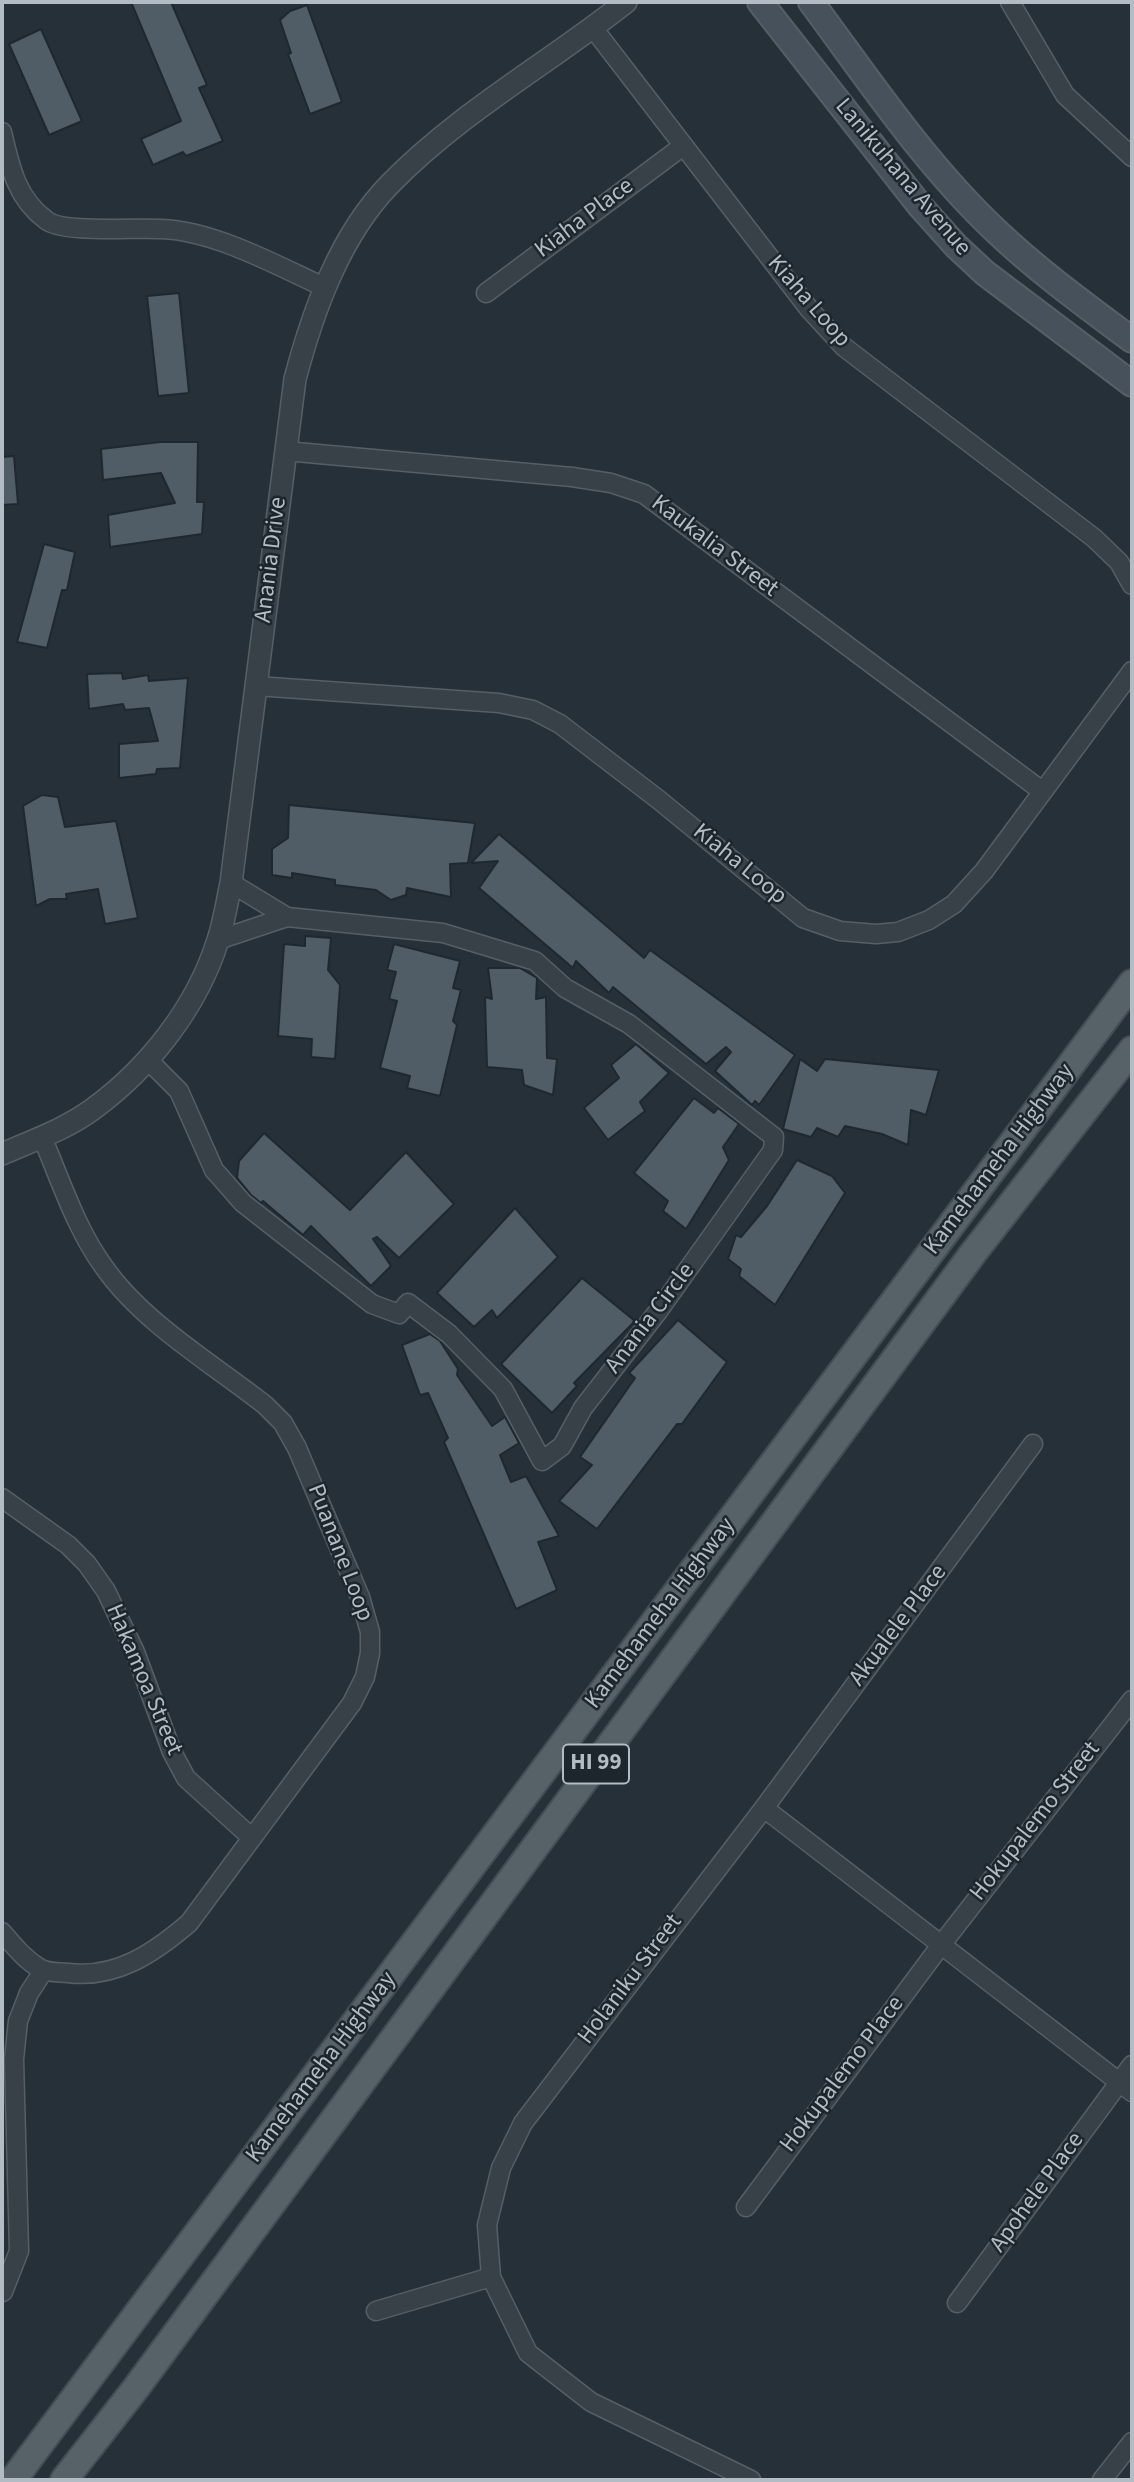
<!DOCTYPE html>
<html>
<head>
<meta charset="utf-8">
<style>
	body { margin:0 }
	#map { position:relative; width:1134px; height:2482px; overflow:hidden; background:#253038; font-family:"Source Sans 3",sans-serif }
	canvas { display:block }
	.frame { position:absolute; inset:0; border:4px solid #b3bcc4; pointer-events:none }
</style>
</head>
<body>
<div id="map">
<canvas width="1134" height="2482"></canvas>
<div class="frame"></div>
</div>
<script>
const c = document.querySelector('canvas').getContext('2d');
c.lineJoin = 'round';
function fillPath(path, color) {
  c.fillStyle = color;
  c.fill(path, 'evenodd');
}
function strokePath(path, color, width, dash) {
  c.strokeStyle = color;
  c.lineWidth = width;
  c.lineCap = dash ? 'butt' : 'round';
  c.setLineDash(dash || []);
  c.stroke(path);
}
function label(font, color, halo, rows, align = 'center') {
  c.font = font + ' "Source Sans 3",sans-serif';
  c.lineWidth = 5;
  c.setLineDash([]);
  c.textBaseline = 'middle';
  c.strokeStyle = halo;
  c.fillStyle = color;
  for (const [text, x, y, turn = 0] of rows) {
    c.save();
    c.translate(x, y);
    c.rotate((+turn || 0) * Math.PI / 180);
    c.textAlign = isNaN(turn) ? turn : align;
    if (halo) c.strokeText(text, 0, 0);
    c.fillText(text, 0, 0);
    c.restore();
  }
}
const building = new Path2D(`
	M131,2H171L207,85L199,88L223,141L186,156L183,152L153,165L141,139L181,121Z
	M307,5L342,102L310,114L288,54L291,53L280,20L290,11Z
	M41,29L82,121L49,135L9,44Z
	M179,293L189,393L158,396L147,296Z
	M160,442H198L197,502H204L202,534L110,547L108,515L175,503L161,473L103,480L101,449Z
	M14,456L18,504L2,505V457Z
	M44,544L75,552L67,590H62L47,648L17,642Z
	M122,673L123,679L148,675L149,681L188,678L180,768L157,769L156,774L119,778V744L158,741L149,708L125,710L123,704L89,709L87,674Z
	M42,795L58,797L65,827L116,821L138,918L105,924L98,889L66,894L67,899H50L36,906L23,806Z
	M289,805L475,823L468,863L450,864L451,897L407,888L406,895L391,900L376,890L335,885V880L292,873V878L272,875V849L288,838Z
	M499,834L644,958L650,950L795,1055L759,1105L755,1101L752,1105L715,1071L731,1052L726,1047L706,1064L613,987L609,993L576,961L573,968L479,888L498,861L471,863Z
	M305,936L331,938L328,970L340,985L335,1059L311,1057L312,1039L278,1036L284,944L305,946Z
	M394,944L460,961L453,988L461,990L453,1021L457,1025L440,1096L407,1088L410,1076L380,1068L397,1001L389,999L396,972L387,970Z
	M488,968H520L537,978L536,999L546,997L547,1058L557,1059L553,1095L524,1085L522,1070L487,1067L485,997L492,999Z
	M636,1044L669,1073L640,1102L645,1111L608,1140L584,1108L619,1078L611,1065Z
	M800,1059L817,1071L825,1059L939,1070L926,1115L911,1110L908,1145L882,1134L845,1126L838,1137L817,1128L811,1137L783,1129Z
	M694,1098L714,1113L718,1108L739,1124L723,1147L729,1160L686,1229L663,1211L668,1201L634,1173Z
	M264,1133L350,1210L406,1152L454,1204L399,1258L377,1237L373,1239L391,1266L371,1286L311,1226L303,1235L263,1201L261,1203L251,1195L237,1178L239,1161Z
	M797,1160L832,1176L845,1193L775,1305L739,1276L741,1269L728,1259L736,1235L741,1237L767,1206Z
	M515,1208L558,1257L497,1318L492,1310L474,1327L437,1293Z
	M582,1278L635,1321L574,1383L577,1386L552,1413L501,1364Z
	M678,1320L727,1362L682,1424H677L597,1529L559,1501L592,1465L580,1457L635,1378L629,1373Z
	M430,1334L440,1341L458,1369L457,1375L492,1426L505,1417L519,1443L500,1455L511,1482L526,1476L559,1536L538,1542L557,1590L516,1609L444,1442L448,1438L428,1393L420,1395L402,1345Z`);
const minor = new Path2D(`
	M1010,2L1065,95L1132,157
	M593,28L810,310L844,347L1094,538L1119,562L1132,585
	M2,132C10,166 16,198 46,220C63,234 137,227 162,229C215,231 278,266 326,288
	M486,293L683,146
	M285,451L572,477L611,483L644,494L1042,791
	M256,686L499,703L533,710L560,724L659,800L803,918L840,931L876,934L898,932L929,920L954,904L984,871L1132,671
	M218,940L287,917
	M148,1060L179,1091L214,1170L243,1203L372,1304L399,1314L408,1303L449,1334L503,1389L542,1461L562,1446L583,1408L659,1310L773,1150L774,1137L629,1024L565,988L535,961L443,933L287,917L231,883
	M2,1498L68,1545L87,1564L106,1591L135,1652L172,1752L186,1778L252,1838
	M764,1808L1132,2092
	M2,1932C14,1946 25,1960 41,1969C49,1973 59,1972 68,1973C116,1979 154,1953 189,1923L352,1703L365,1677L370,1653V1632L360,1597L297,1448L283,1423L265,1405C213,1364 142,1322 104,1267C76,1229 61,1181 42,1137
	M746,2207L941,1945L1132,1700
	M3,2292L19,2251L14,2059L18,2021L29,1993L44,1970
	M957,2303L1132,2065
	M376,2311L491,2277
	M751,2480L591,2402L528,2353L491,2277L487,2225L501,2168L523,2123L764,1808L1033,1444
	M1102,2480L1132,2442`);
const tertiary = new Path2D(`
	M2,1154C32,1141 66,1129 93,1109C149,1068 197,1007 218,940C224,922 227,902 231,883L295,379C313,311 340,235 390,184C459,113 549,63 626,2`);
const secondary = new Path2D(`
	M760,2L921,207L956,246L985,273L1132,384
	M811,2C869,80 924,163 995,230C1038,271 1085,305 1132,340`);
const primary = new Path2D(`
	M13,2480L1132,983
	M64,2480L136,2388L974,1252L1132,1050`);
const shields = [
	[596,1764,66]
];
const shieldNames = [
	["HI 99",596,1764]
];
const streetNames = [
	["Lanikuhana Avenue",902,178,50],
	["Kiaha Place",585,219,-37],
	["Kiaha Loop",808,302,49],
	["Kaukalia Street",714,547,37],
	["Anania Drive",272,560,-83],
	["Kiaha Loop",739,865,39],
	["Kamehameha Highway",1000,1160,-53],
	["Anania Circle",651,1319,-53],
	["Puanane Loop",339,1553,69],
	["Kamehameha Highway",661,1614,-53],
	["Akualele Place",899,1626,-53],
	["Hakamoa Street",143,1680,67],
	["Hokupalemo Street",1036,1822,-52],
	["Holaniku Street",631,1980,-53],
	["Kamehameha Highway",322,2068,-53],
	["Hokupalemo Place",843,2075,-53],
	["Apohele Place",1038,2193,-54]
];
fillPath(building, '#505d66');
strokePath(building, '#1f282f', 2);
strokePath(minor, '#565f66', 21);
strokePath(tertiary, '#565f66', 24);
strokePath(secondary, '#565f66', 28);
strokePath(primary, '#444d54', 30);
strokePath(minor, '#384148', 18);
strokePath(tertiary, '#384148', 21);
strokePath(secondary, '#47515b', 24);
strokePath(primary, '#566168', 26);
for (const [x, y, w] of shields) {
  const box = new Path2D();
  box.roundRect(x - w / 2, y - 19.5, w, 39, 5);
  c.fillStyle = '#1d262d';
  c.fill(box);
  strokePath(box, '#b3bcc4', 2);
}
label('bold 23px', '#b3bcc4', null, shieldNames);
label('24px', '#b3bcc4', '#1d262d', streetNames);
</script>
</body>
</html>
